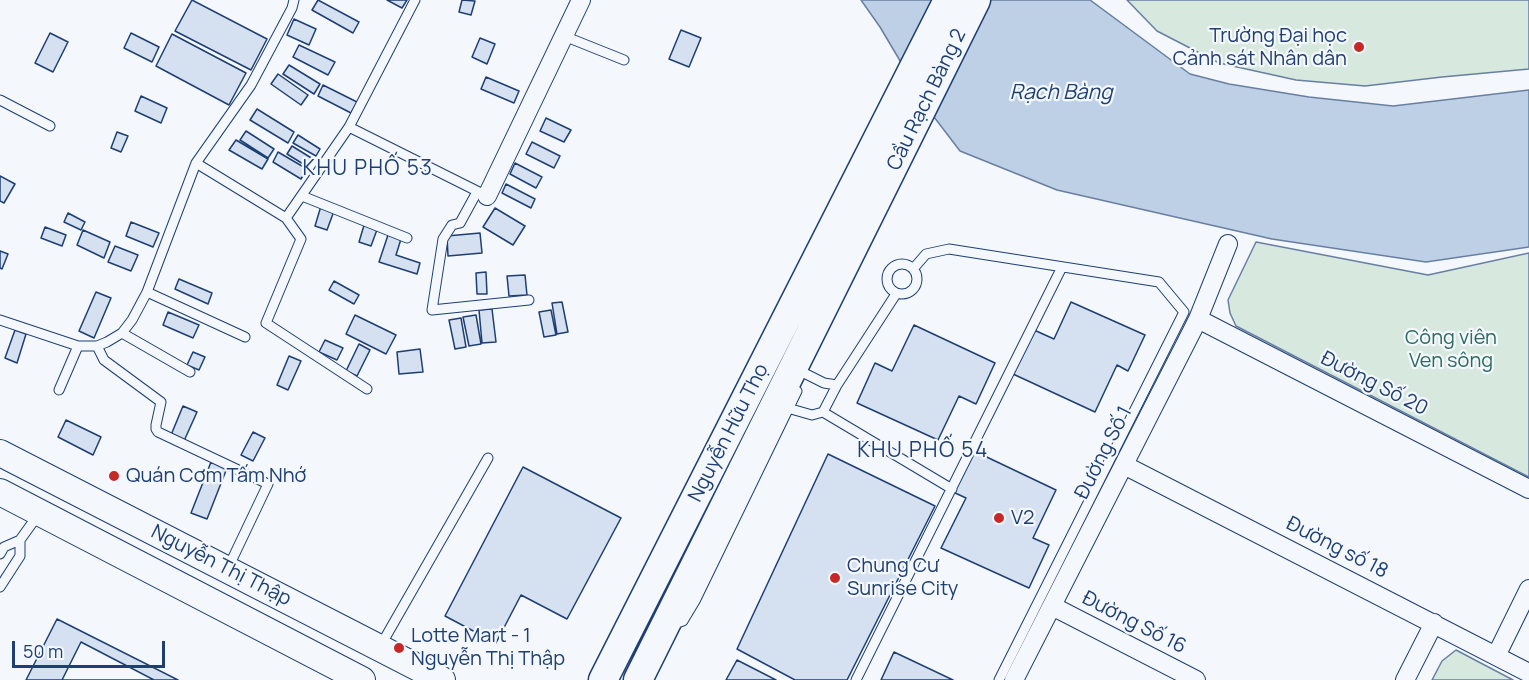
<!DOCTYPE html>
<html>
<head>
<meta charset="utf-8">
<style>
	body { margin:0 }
	#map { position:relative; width:1529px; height:680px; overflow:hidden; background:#f4f7fb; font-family:Manrope,sans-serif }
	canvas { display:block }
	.scale { position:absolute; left:12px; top:641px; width:153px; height:27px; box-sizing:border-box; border:3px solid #1d3f73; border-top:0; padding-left:8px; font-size:18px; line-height:21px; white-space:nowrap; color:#1d3f73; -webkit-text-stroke:4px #f4f7fb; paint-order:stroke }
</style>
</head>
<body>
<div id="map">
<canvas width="1529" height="680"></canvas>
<div class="scale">50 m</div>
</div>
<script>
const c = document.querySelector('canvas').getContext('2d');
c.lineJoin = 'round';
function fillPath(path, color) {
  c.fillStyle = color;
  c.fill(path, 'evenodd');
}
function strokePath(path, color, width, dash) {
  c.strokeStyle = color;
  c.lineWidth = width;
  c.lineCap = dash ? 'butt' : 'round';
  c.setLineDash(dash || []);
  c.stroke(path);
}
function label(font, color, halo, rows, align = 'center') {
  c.font = font + ' Manrope,sans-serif';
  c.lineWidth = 4.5;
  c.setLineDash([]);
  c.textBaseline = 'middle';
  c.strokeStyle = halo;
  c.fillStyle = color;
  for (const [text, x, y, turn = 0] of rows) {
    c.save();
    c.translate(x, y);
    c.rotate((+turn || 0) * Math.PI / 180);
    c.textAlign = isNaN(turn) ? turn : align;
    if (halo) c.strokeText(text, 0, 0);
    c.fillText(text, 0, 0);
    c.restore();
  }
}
const green = new Path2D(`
	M1127,0H1529V69L1442,77L1365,86L1296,80L1219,63L1157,31Z
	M1256,242L1428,275L1529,253V477L1236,326L1230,313L1228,300Z
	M1456,650L1513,680H1432L1442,661Z`);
const water = new Path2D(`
	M861,0H1090L1190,74L1229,84L1309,97L1393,106L1529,90V247L1426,262L1272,239L1057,190L960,151L931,113L880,27Z`);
const building = new Path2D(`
	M192,0L267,39L251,70L175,31Z
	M318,0L359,22L353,33L312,10Z
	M387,0H407L402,8Z
	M462,0L475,1L471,15L459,12Z
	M294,19L316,29L309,45L287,35Z
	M681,30L701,38L689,67L669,59Z
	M50,33L68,42L53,72L35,63Z
	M131,33L159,47L152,62L124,48Z
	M172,34L246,73L229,105L156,66Z
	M480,38L495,44L487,64L472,57Z
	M299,45L335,62L328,75L293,57Z
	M289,65L320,84L314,94L283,74Z
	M278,74L308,95L301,105L271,84Z
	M486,77L519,91L514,103L481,89Z
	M323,85L357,102L351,113L318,96Z
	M141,96L167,108L161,123L135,111Z
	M257,109L294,132L288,143L250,120Z
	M546,118L571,130L564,142L540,131Z
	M246,131L274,149L268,158L240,140Z
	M117,132L128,136L121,152L111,148Z
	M298,135L320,149L316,156L293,143Z
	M236,140L268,159L262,169L229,150Z
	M532,142L560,156L554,168L526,154Z
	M292,146L313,159L308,167L287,154Z
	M278,152L307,169L301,179L273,162Z
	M515,163L542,177L536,188L510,174Z
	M0,176L15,184L4,203L0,201Z
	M506,184L535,199L531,208L502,193Z
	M321,206L334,211L327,230L315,226Z
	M495,208L525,226L513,245L483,227Z
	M68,213L85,222L81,230L64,222Z
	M131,222L159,233L153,247L126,236Z
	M365,222L378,227L371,246L359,242Z
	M45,227L66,235L62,246L41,238Z
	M83,230L110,242L104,258L77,245Z
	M480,233L482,253L448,256L447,236Z
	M388,235L401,239L396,255L420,263L417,274L379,262Z
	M115,246L138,255L131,271L108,262Z
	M0,251L8,254L2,269L0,268Z
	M486,272L487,294H477L476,273Z
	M525,275L527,295L509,296L507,276Z
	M179,279L212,293L208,304L175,289Z
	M334,281L359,295L354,304L329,290Z
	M96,292L111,298L94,338L79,331Z
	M562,302L568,332L557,334L552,303Z
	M1071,302L1145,335L1128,371L1117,365L1095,412L1013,374L1034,330L1054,339Z
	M492,309L496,342L482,343L479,310Z
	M551,310L556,335L544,337L539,312Z
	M168,312L199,325L193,338L163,325Z
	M355,315L396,335L386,354L346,334Z
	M476,315L481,344L469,346L463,317Z
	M461,318L466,347L455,349L449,320Z
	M914,325L995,363L976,404L959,396L938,440L857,403L875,363L892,371Z
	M15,330L26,334L17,363L5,358Z
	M325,340L343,348L337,360L319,352Z
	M359,344L370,350L357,376L346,371Z
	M420,349L423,372L399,374L397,352Z
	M193,352L205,357L199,370L187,365Z
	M289,356L301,361L288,390L277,385Z
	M183,406L197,412L184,441L171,435Z
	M66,420L101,437L93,455L58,437Z
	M253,432L265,438L253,461L241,455Z
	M972,450L1056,490L1033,538L1049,545L1029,588L941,548L966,498L953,492Z
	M828,454L935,506L847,680H795L737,649Z
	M211,462L227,468L207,519L191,513Z
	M523,467L621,518L567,619L521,595L496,643L445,616Z
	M57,619L178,680H26Z
	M81,642L154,680H62Z
	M894,652L953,680H881Z
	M737,660L776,680H726Z`);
const service = new Path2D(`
	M564,36L624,60
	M0,100L50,126
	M349,127L481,193
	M196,163L286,218L301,239L266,323L367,389
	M477,192L460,223L452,225L443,239L432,310L529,300
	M302,196L407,238
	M286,218L349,127L415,0
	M887 279a15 15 0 1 1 30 0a15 15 0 1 1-30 0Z
	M913,269L926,254L949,249L1159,282L1184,312L999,680
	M147,292L245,337
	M0,320L78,346H97L107,342L122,333L132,320L147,292L196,163L251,85L292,8L294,0
	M122,333L190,372
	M97,346L104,360L161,402L156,425V429L158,432L268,484L228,568
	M837,385L896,294
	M59,390L78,346
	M784,407L812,415L823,412L837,385L824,383L796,369
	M823,412L952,489
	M20,540L38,515
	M0,554L4,547L20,540V556L0,587
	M680,622L683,621L695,601L797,391
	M381,645L488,458
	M856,680L1062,267`);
const minor = new Path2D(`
	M487,196L581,0
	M1198,319L1529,489
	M1124,465L1529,673
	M1052,606L1196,680
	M1496,656L1529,589
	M1014,680L1190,335L1198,319L1228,244
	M1405,680L1434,623`);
const secondary = new Path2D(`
	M0,453L442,680
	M0,492L362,680`);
const primary = new Path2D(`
	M603,680L948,0
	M638,680L976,0`);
const markers = [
	[1359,47,6,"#c62828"],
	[114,476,6,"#c62828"],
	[999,518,6,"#c62828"],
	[835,578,6,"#c62828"],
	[399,648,6,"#c62828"]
];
const poiNames = [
	["Trường Đại học",1347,36,"right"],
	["Cảnh sát Nhân dân",1347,59,"right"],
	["Quán Cơm Tấm Nhớ",126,476],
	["V2",1011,518],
	["Chung Cư",847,566],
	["Sunrise City",847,589],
	["Lotte Mart - 1",411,636],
	["Nguyễn Thị Thập",411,659]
];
const streetNames = [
	["Cầu Rạch Bàng 2",927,100,-64],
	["Đường Số 20",1374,384,27],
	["Nguyễn Hữu Thọ",729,433,-63],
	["Đường Số 1",1104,453,-63],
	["Đường số 18",1337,548,27],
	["Nguyễn Thị Thập",221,566,27],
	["Đường Số 16",1134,623,27]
];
const parkNames = [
	["Công viên",1451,338],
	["Ven sông",1451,361]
];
const waterNames = [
	["Rạch Bàng",1061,93]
];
const neighbourhoodNames = [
	["KHU PHỐ 53",368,169],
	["KHU PHỐ 54",923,451]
];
fillPath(green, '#d7e8df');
strokePath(green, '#687fa3', 1.5);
fillPath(water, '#bed0e5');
strokePath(water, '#687fa3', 1.5);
fillPath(building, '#d5e0f0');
strokePath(building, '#1d3f73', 1.5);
strokePath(service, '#1d3f73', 11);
strokePath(minor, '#1d3f73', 20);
strokePath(secondary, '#1d3f73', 28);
strokePath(primary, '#1d3f73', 31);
strokePath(service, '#f4f7fb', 9);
strokePath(minor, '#f4f7fb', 18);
strokePath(secondary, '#f4f7fb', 26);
strokePath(primary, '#f4f7fb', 28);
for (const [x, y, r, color] of markers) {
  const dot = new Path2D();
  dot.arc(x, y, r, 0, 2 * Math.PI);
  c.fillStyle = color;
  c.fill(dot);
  strokePath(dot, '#f4f7fb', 2);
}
label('20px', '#1d3f73', '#f4f7fb', poiNames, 'left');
label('20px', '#1d3f73', '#f4f7fb', streetNames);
label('20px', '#2c6c60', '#f4f7fb', parkNames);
label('italic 21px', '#1d3f73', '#f4f7fb', waterNames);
c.letterSpacing = '1.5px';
label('21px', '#1d3f73', '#f4f7fb', neighbourhoodNames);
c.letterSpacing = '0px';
</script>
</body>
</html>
